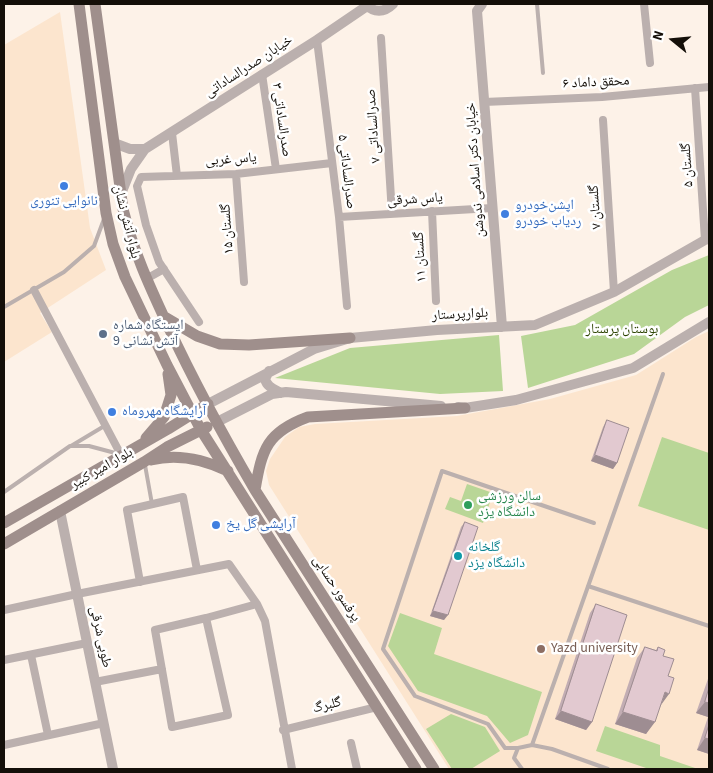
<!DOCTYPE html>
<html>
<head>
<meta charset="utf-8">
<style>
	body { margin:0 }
	#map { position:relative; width:713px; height:773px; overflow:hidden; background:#fdf2e8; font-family:"Source Sans 3",sans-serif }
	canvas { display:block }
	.frame { position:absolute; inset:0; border:5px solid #140f09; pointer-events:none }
	.north { position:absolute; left:648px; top:15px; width:50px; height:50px; -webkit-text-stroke:4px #fff; paint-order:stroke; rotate:287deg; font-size:14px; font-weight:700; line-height:20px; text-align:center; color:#140f09 }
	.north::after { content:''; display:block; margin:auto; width:18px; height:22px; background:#140f09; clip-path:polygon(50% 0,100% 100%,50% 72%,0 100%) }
</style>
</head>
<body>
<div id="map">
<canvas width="713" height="773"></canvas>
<div class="frame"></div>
<div class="north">N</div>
</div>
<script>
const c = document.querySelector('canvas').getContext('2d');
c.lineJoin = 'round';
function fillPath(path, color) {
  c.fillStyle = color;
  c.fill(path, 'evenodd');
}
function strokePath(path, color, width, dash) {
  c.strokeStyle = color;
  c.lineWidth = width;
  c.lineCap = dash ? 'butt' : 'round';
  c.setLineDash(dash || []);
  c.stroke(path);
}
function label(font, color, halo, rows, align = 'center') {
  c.font = font + ' "Source Sans 3","Noto Naskh Arabic",sans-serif';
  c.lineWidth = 5;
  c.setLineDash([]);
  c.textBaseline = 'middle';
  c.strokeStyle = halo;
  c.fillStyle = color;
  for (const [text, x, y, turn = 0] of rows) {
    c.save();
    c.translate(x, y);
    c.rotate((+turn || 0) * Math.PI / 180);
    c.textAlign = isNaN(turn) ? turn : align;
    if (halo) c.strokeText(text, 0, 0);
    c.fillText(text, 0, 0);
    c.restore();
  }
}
const built = new Path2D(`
	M60,12L90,228L106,270L40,313L52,332L4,362V45Z
	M709,331V769H449L269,485L266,471L270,459L285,437L299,427L315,424L457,416L550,399L636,375L696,337Z`);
const green = new Path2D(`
	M709,255V305L685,317L634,354L528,388L521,336L575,325L672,270Z
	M499,335L503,391L440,394L275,378L350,348Z
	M662,437L709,453V530L638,506Z
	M467,484L493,493L483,523L445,509L450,497L461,501Z
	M400,613L442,628L434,654L542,692L528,735L510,743L487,716L418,691L388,646Z
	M451,714L485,727L500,751L471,769H452L426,729Z
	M605,726L660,745V756L698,769H649L596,751Z`);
const service = new Path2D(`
	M537,4L543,73
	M4,307L64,272L94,246L104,219
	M71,446L106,425
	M145,465L152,504
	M4,492L70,446H89L119,454
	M588,586L709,626
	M532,745L663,374
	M518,748H505L488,724L415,696L383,649L442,471L594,523
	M522,769L514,758L518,748L532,745L552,749L608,769`);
const minor = new Path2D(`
	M644,4L650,63
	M381,38L392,214
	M317,40L339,217L347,306
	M262,74L276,169
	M695,88L705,240
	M484,102L602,97L709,87
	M603,120L614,292
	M172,133L177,176
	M236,174L244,282
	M432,211L436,301
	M339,217L492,208
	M146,279L164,269
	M34,290L121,455
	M199,322L159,262L146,225L137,186L141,177L236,174L332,163
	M140,582L127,510L183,497L197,570
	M4,610L77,594L229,564L257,604L265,621L292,769
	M206,618L228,715L172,727L155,630Z
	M206,618L257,604
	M31,655L48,735
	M4,660L87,643
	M95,682L162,669
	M283,730L377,707
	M351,743L357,769
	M4,745L104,723`);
const tertiary = new Path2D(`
	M365,4C374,13 384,13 393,4
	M482,4L477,11L502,327
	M114,143L130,149H145
	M121,194L131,169L145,149L317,40L367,6
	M269,371L265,379C267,387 274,389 281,393
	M208,404L314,349L350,338L437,330L535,325L614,292L705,240L709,239
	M458,407L465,408L516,400L633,368L709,322
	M217,422L272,394L286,392L441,406
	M60,511L113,769`);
const secondary = new Path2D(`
	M79,4L106,213L113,244L125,277L167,365L201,430L416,769
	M95,4L123,209C134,253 149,285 168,326C194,382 224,437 255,490L434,769
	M163,316L197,336L220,344L249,345L350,338
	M146,438L164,417L171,395L168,374
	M151,460C178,453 203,459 228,471
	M255,490C262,449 267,432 308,417L465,408
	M4,523L168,429L208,404
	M4,544L144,462L167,447L207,427`);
const wall = new Path2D(`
	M607,420L617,463L613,469L591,461L603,427Z
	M465,522L444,620L430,616L461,527Z
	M596,604L592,722L586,730L555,719L590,613Z
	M645,647L656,650L658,647L663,656L668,676L661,705L646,734L615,724L637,658Z
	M709,676V754L697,750L708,717L696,713Z`);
const shadedWall = new Path2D(`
	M595,455L617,463L613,469L591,461Z
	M433,611L448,615L444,620L430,616Z
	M665,692L669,694L661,705Z
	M705,702L709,703V715L708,717L696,713Z
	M561,711L592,722L586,730L555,719Z
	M623,712L655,722L646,734L615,724Z
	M705,738L709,739V754L697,750Z`);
const building = new Path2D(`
	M607,420L629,428L617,463L595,455Z
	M465,522L478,527L448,615L433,611Z
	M596,604L627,615L592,722L561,711Z
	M645,647L657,651L658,647L665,650L663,656L674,659L668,676L674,678L669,694L665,692L655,722L623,712Z
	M709,688V703L705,702Z
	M709,725V739L705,738Z`);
const markers = [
	[64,186,5,"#3f7fe0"],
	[505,214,5,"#3f7fe0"],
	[103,334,5,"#5c6f8a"],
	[112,412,5,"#3f7fe0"],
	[468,505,5,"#2e9e5b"],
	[216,525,5,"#3f7fe0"],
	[458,556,5,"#0f9aa8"],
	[541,649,5,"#8d6e63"]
];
const streetNames = [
	["خیابان صدرالساداتی",249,67,-33],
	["محقق داماد ۶",596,83,-3],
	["صدرالساداتی ۳",281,120,82],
	["صدرالساداتی ۷",374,126,-94],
	["یاس غربی",231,160,-4],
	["گلستان ۵",688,165,-94],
	["خيابان دکتر اسلامی ندوشن",476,170,-94],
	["صدرالساداتی ۵",346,172,83],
	["یاس شرقی",415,200,-4],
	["گلستان ۷",596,207,-94],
	["بلوار آتش نشان",126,222,76],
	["گلستان ۱۵",228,229,-94],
	["گلستان ۱۱",421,257,-93],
	["بلوارپرستار",460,315,-3],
	["بلوار امیر کبیر",102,469,-30],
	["پرفسور حسابی",336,589,57],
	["طوبی شرقی",100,637,78],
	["گلبرگ",327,706,-14]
];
const shopNames = [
	["نانوایی تنوری",64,202,"center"],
	["اپشن‌خودرو",515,206],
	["ردیاب خودرو",515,222],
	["آرایشگاه مهروماه",122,412],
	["آرایشی گل یخ",226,525]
];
const serviceNames = [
	["ایستگاه شماره",113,326],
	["9 آتش نشانی",113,342]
];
const parkNames = [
	["بوستان پرستار",622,330]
];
const leisureNames = [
	["سالن ورزشی",478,497],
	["دانشگاه یزد",478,513]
];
const cultureNames = [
	["گلخانه",468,548],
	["دانشگاه یزد",468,564]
];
const educationNames = [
	["Yazd university",551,649]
];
fillPath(built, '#fce5ce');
fillPath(green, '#b9d697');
strokePath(service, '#bbb0ae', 4);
strokePath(minor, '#bbb0ae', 8);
strokePath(tertiary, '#bbb0ae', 10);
strokePath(secondary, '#9f8f8c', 11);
fillPath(wall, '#c2adb3');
fillPath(shadedWall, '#9e8d92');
fillPath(building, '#e2c9d0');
strokePath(building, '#9e8d92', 1);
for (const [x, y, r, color] of markers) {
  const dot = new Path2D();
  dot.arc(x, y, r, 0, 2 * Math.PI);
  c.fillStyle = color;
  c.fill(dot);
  strokePath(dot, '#fff', 2);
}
label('14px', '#140f09', '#fff', streetNames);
label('14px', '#366cbe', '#fff', shopNames, 'left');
label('14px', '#4e5e75', '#fff', serviceNames, 'left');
label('14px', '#2d4402', '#fff', parkNames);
label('14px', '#27864d', '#fff', leisureNames, 'left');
label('14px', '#0d838f', '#fff', cultureNames, 'left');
label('14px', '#785e54', '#fff', educationNames, 'left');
</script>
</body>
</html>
